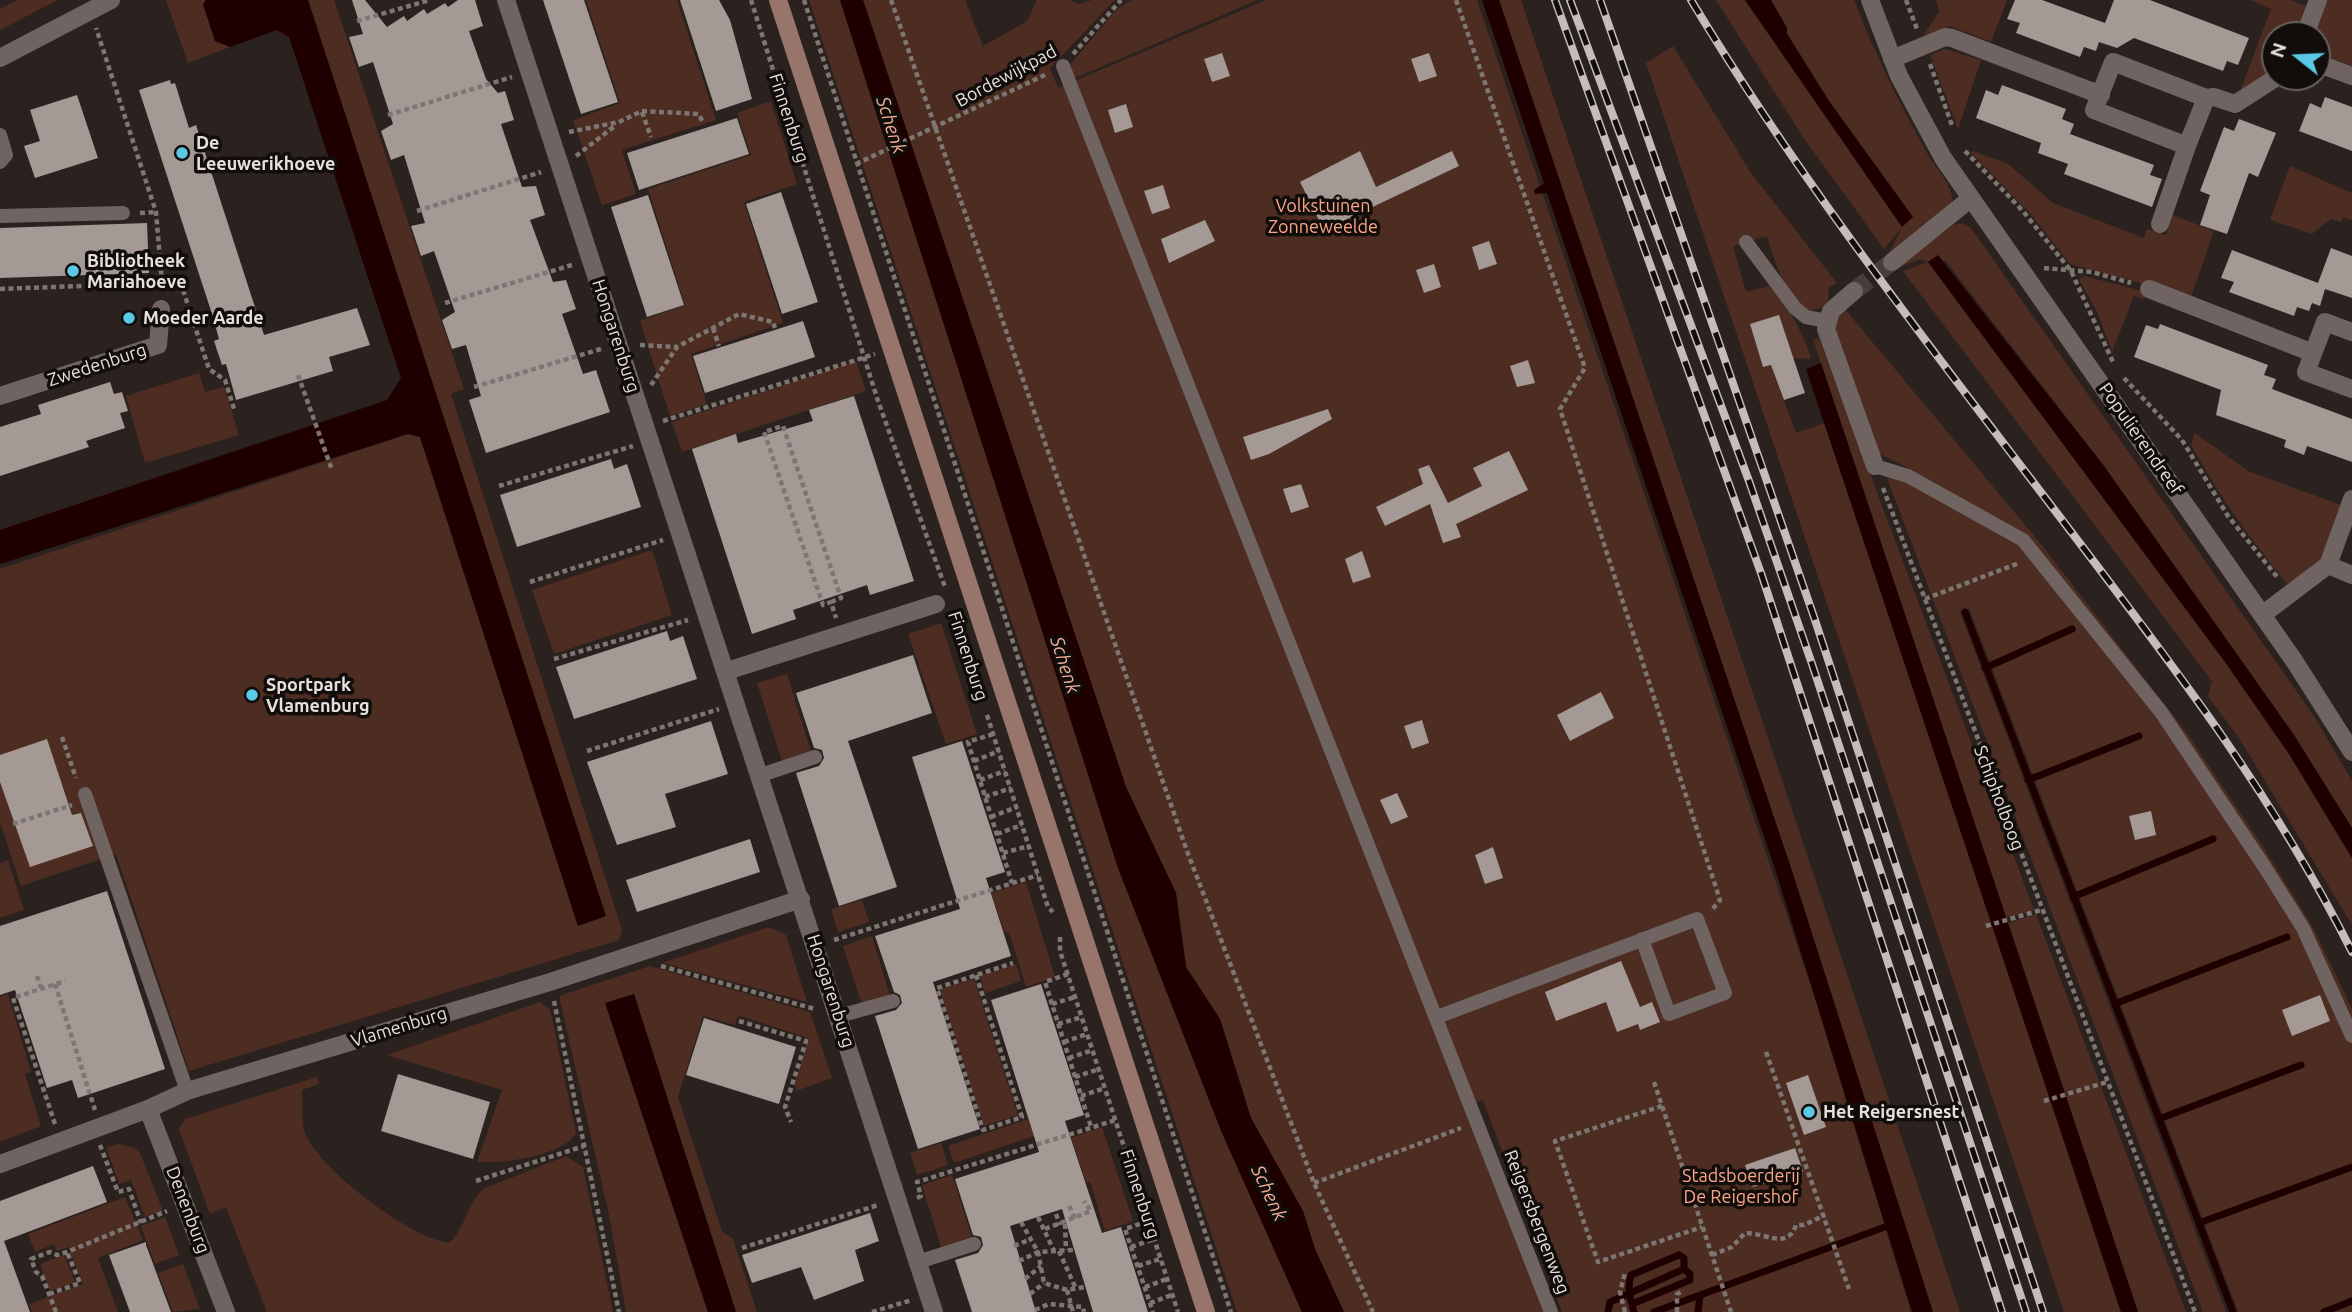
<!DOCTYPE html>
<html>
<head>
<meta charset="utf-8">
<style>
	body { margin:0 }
	#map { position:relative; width:2352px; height:1312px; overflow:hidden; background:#2b221f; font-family:Ubuntu,sans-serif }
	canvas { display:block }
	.north { position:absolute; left:2261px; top:21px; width:70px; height:70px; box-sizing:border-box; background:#110d0b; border:2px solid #66615f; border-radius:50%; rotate:288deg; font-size:19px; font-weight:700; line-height:28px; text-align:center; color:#e6e0de }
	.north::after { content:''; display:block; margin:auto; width:24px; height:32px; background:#5bc8e6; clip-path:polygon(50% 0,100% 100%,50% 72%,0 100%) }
</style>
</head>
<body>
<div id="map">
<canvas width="2352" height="1312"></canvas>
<div class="north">N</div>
</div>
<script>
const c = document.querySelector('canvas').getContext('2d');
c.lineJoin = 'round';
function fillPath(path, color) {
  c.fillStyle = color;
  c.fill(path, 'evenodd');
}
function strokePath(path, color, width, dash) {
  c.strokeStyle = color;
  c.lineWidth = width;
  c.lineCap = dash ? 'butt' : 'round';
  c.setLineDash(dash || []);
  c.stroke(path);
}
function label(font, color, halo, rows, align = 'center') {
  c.font = font + ' Ubuntu,sans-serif';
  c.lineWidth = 7;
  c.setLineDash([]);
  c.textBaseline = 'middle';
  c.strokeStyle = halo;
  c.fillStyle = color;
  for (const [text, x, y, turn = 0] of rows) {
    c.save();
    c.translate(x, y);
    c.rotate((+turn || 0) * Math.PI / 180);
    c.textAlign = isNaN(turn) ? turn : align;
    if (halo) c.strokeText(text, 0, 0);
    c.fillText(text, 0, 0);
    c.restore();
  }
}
const green = new Path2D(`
	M18,0H58L0,30V9Z
	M166,0H206L203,5L215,41L230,47L188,63Z
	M308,0H334L464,389L451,394L622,930L619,940L189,1071L116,854L21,886L0,822V569L408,434L420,437L578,926L605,915Z
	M586,0H677L716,120L622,150L636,194L602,205L573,120L620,103Z
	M809,0H840L1118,868L1222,1133L1302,1312H1237Z
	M863,0H965L983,46L1027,21L1037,0H1070L1078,4L1092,0H1115L1050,68L1058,88L1266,0H1477L1814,995L1911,1312H1562L1483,1100L1468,1105L1545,1312H1344L1315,1249L1303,1211L1251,1118L1220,1019L1186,967L1176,893L1126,787Z
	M1133,0H1258L1075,78L1069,66L1117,9Z
	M1499,0H1521L1960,1312H1933L1792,871Z
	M1716,0H1745L1902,227L1912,216L1829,101L1787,33V28L1771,0H1854C1875,54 1899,103 1927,153C1935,168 1956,188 1952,205L1887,256L1902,228L1884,249L1803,137Z
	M1936,0H2007L1991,42L1950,26L1923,36L1939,12Z
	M2250,0H2290L2308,7L2297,35H2275V69L2239,94L2271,9Z
	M2326,0H2352V66L2317,53V35H2312Z
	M1673,46L1751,173L1837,283L1829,287L1828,301L1820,309L1808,310C1783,293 1775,263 1767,236L1733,246L1746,292L1769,286C1788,305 1804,334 1811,359L1792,358L1750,324L1763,367L1771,365L1796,433L1825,423L2121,1312H2064L1646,63Z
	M1945,49L1981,60L1958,129L1930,55Z
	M771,101L797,184L744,202L783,323L691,354L707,404L670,416L640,321L685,305L648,189L751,155L737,113Z
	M1973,151L2008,164L2053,203L2144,238L2147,229L2166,235L2173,215L2214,231L2191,297L2070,264L2030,213L1971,153Z
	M2290,166L2352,193V220L2343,217L2341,222L2331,219L2312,234L2270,220Z
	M1963,223L1971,228L2314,716L2352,781V828L2294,735L2104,466L1945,260L1928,262L2225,662L2289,754L2352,858V925L2241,741L2208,696L2212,681L1903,271L1927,262L1921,259L1895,269L1953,225Z
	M2084,276L2147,292L2144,299L2134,296L2112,352L2098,314L2079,279Z
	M1844,308L2041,544L2189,736L2264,848L2314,929L2352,1009V1312H2238L1969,608L1960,612L2226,1312H2203L1887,478L1914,471L1878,453L1834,330L1836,318Z
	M1819,338L2034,910L2006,918L1813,340Z
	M856,361L866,391L682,452L672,422Z
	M199,373L205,392L224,387L239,435L145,463L126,396Z
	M2195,433L2248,471L2341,505L2320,560L2288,585C2251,540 2219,496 2191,445Z
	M652,550L672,615L554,654L532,590Z
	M941,623L977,734L946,744L908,634Z
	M787,674L811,752L782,761L757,683Z
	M8,860L24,910L0,918V863Z
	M1026,882L1055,977L1026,987L1009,932L1005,933L991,893Z
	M862,900L869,922L838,932L831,909Z
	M2036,914L2186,1312H2138L2008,923Z
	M769,927L786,935L807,1002L662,963Z
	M872,936L890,996L862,1005L843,946Z
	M1016,964L1021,981L985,993L980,976Z
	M650,966L810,1012L832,1078L796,1091L795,1084L808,1038L738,1015L735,1025L703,1016L678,1097L722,1231L733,1239L757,1312H736L634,994L606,1004L708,1312H626L609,1215L559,996Z
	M974,979L1018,1115L984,1126L940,989Z
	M8,994L31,1072L25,1074L41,1126L0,1142V997Z
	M540,1002L550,1009L576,1133C564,1156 501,1164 477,1162L502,1090L387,1055Z
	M317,1077L319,1084L302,1090C303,1103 301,1121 305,1133C320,1170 410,1238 449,1243C465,1229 467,1204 483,1189L566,1156L583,1167L613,1312H267L226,1207L210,1214L179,1129L185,1119Z
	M1028,1119L1034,1136L954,1163L948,1146Z
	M1102,1127L1133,1221L1105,1231L1090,1181L1086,1182L1071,1138Z
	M941,1143L948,1165L917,1175L910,1153Z
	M118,1144L133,1147L140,1153L163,1211L145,1217L131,1180L119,1184L106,1147Z
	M952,1175L972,1237L941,1247L922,1185Z
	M125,1197L143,1240L98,1258L118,1312H32L29,1304L83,1284L68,1247L57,1251L54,1244L35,1252L28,1234Z
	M165,1217L179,1255L155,1264L141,1226Z
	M64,1255L75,1282L50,1291L40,1264Z
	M183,1264L200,1309L173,1312L158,1273Z`);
const water = new Path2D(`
	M206,0H308L606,916L578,926L420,437L408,434L0,564V530L387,400L401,378L289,37L277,30L230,47L215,41L203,4Z
	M840,0H863L1126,787L1176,893L1186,967L1220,1019L1251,1118L1303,1211L1315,1249L1344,1312H1302L1222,1133L1118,868Z
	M1482,0H1499L1792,871L1933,1312H1912L1777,875L1547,193L1535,194L1534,190L1544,183Z
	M1745,0H1771L1787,28V34L1829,101L1913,217L1902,227Z
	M1938,255L2104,466L2294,735L2352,828V858L2289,754L2225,662L1928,262Z
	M1821,363L2138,1312H2121L1806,369Z
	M634,994L736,1312H708L605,1003Z`);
const stream = new Path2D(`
	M1965,612L2233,1312
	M1985,668L2072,629
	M2028,780L2139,736
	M2073,897L2213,839
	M2117,1003L2287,937
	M2159,1119L2301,1065
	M2199,1223L2352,1167
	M1632,1304L1690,1280V1274L1684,1269
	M1608,1312L1610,1302L1684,1269V1258L1679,1255L1631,1275C1627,1288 1630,1299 1634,1312
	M1654,1312L1893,1224
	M1698,1312L1700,1295
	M2324,1312L2352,1301`);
const building = new Path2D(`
	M352,0H365L387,27L404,16L407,21L424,9L427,14L445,3L448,7L458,0H475L483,26L469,31L486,79L498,93L505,91L514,120L501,124L522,187L536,186L545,215L530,220L553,282L566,280L576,309L562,314L583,374L596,370L610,412L486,453L469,400L481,396L466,345L452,349L442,320L455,312L434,251L421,256L411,226L425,223L404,155L391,160L381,131L393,124L373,62L359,67L349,37L363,34Z
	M543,0H584L618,102L581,114Z
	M680,0H719L730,20L752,99L716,111Z
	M2015,0H2042L2105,23L2114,0H2150L2249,38L2238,65L2227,61L2223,71L2134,38L2117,48L2099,42L2096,51L2084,47L2080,57L2016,33L2020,23L2007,19Z
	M1222,53L1230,76L1212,82L1204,59Z
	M1429,53L1437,76L1419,82L1411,59Z
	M170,80L171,84L175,83L189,128L196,125L264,335L357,308L370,345L329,357L333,371L236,400L226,364L222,365L214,341L219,339L213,317L139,90Z
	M2002,85L2066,109L2062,119L2074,124L2070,134L2154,165L2150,175L2162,179L2152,207L2064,174L2068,164L2038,153L2041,143L1976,118L1986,90L1998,95Z
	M77,95L98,158L35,178L24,146L40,141L30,110Z
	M2325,97L2352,107V151L2299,131L2310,103L2321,108Z
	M1126,104L1133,127L1115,133L1108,110Z
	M737,118L749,154L639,190L627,153Z
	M2239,119L2276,133L2258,177L2249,173L2227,234L2200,225L2210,195L2200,191L2224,127L2234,131Z
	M1360,151L1376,187L1452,151L1459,166L1324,230L1300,182Z
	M1163,185L1170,208L1152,214L1144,191Z
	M781,192L818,302L782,314L746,204Z
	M648,195L684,305L647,317L611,207Z
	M1205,220L1215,241L1169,263L1161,239Z
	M147,223L149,273L0,278V228Z
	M1489,241L1497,264L1479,270L1472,247Z
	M2331,248L2352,256V298L2325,289L2320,306L2312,303L2309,311L2297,307L2294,316L2229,292L2234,282L2221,278L2232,250L2318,283Z
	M1434,264L1441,287L1424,293L1416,270Z
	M1779,315L1805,393L1784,400L1771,365L1763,367L1750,324Z
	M803,321L815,357L705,393L693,356Z
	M2160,324L2268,365L2264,375L2276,379L2272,389L2352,419V462L2307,446L2304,455L2284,447L2286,440L2216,415L2221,390L2134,357L2146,325L2158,329Z
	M1528,360L1535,383L1517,387L1510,366Z
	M110,382L114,394L122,392L128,411L120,413L125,428L86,441L89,447L0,476V427L41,414L38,405Z
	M854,396L914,581L870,595L867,585L793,610L796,619L752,634L692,449L736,434L738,443L813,421L809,410Z
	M1328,409L1332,419L1269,454L1251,460L1243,437Z
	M1509,451L1528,490L1456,524L1461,537L1443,543L1430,504L1385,526L1376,507L1423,484L1418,469L1429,465L1448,503L1482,486L1473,468Z
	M611,459L614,469L627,464L641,507L517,547L500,495Z
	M1301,484L1309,507L1291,513L1283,489Z
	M1362,551L1371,577L1353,583L1345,559Z
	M667,631L670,641L683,636L697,679L574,719L556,667Z
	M913,655L932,713L848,741L897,887L839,906L796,773L819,766L824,758L822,750L814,748L796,693Z
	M1601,692L1614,718L1570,741L1557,715Z
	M1422,720L1429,743L1412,749L1404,726Z
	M711,721L728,774L665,794L676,827L617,845L587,762Z
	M47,739L72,815L81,813L93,846L30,867L0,782V755Z
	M962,741L1005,872L986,878L1011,956L933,982L980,1129L918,1149L875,1016L896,1010L902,1003L900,995L894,992L875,936L960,909L912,757Z
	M1397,793L1408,817L1391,824L1380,800Z
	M2151,811L2156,835L2135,840L2129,816Z
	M750,839L760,872L637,912L626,880Z
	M1493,847L1503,878L1485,884L1475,855Z
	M107,891L165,1069L78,1098L72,1080L47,1088L15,990L0,995V926Z
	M1621,961L1640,1007L1652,1002L1660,1022L1640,1030L1638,1024L1617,1032L1606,1002L1556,1021L1545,992Z
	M1041,984L1084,1115L1065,1121L1102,1233L1121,1227L1148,1312H1093L1062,1209L1010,1226L1036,1312H972L955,1260L978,1253L983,1245L981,1237L973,1235L955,1179L1039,1152L991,1000Z
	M2320,995L2330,1021L2292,1036L2282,1010Z
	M704,1018L796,1047L779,1104L686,1075Z
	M398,1074L490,1102L473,1159L381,1131Z
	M1808,1075L1826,1127L1804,1135L1786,1083Z
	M1795,1148L1803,1171L1753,1187L1745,1165Z
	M93,1166L107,1202L4,1241L30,1312H0V1201Z
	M870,1213L879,1241L855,1250L864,1281L814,1300L801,1267L752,1283L742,1255Z
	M146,1242V1245L171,1312H130L109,1255Z`);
const streetTunnel = new Path2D(`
	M1854,291L1892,262`);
const path = new Path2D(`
	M751,0L878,401L945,587
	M804,0L1231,1312
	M891,0L1187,851L1314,1183L1373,1312
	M1456,0L1585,368L1560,409L1720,900L1711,911
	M1906,0L1917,29
	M357,21L430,0
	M1073,54L1121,0
	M1930,64L1953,128
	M642,112L651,137
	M388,115L512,77
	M569,132L619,122L642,111L699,114L702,121
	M1965,151L2022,210L2071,271L2113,362
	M576,156L616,125
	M856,164L1047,74
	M417,211L541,172
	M140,213L156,212
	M2044,268L2092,272L2131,283
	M162,283L181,284L209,369L225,380L235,412
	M0,289L162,283L156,212L96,28
	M445,303L572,265
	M713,328L719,346
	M640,345L677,347
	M298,375L332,470
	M2124,378L2182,440L2228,516L2278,578
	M651,385L677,347L739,314L773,322L775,328
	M474,387L601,349
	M663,421L875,354
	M499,486L633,446
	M1883,488L2195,1312
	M530,582L663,540
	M1925,599L2019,563
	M831,602L841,598L783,426L764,432L823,605L831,602L836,618
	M554,659L688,620
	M987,715L1048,907L1053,912
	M993,734L968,742L1012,883
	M62,737L76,778
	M587,751L719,709
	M974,761L999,751
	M980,780L1005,771
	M985,797L1011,788
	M991,817L1017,807
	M13,824L72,805
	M997,834L1022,825
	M1003,853L1029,846
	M1986,926L2041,910
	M1060,937V951L1178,1312
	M834,940L1038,875
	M661,966L815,1009
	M1068,974L1045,982L1091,1127
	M976,975L1022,1117L983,1130L937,988L1013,963
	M37,976L41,988
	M55,984L95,1110
	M554,1001L619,1312
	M1052,1004L1075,997
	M739,1021L806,1041L785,1107L791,1122
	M1058,1024L1082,1017
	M1064,1042L1087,1034
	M1766,1052L1849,1289
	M1069,1058L1093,1050
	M1075,1077L1099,1069
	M1654,1082L1731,1312
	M1081,1096L1105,1088
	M2044,1101L2107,1082
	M1662,1106L1555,1141L1598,1262L1702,1227
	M55,1124L13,998L65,981
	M100,1145L118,1192L129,1189L141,1223
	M476,1181L584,1146
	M1314,1183L1461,1128
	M917,1198L921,1196L917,1182L1116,1120
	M1069,1206L1075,1219
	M1056,1214L1060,1225
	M1038,1217L1054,1251
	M1148,1221L1125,1229L1153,1312
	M1021,1222L1038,1252L1044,1283L1067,1290L1085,1287
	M1065,1224L1066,1250
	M1045,1229L1091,1211L1084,1201
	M1014,1246L1031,1239
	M1131,1247L1154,1239
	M742,1248L878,1205
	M1059,1251L1076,1289
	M1712,1255L1732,1247L1745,1233C1766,1233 1788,1250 1796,1225H1804L1825,1215
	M1019,1261L1038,1252L1073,1250
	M1138,1266L1160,1259
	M1025,1279L1041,1266
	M1145,1287L1167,1279
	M1067,1290L1073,1312
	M49,1294L80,1283L67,1252
	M1030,1294L1044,1283
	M1150,1303L1172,1295
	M1035,1310L1049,1304L1083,1307L1084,1312
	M56,1312L42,1276L36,1272L31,1259L50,1252L57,1255L67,1252L167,1211
	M872,1312L912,1300
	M1625,1312L1620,1292L1625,1273
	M1677,1312V1294L1683,1291`);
const lane = new Path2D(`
	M1063,66L1551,1312
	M0,135L6,155L0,162
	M0,216L123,213
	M1746,242L1795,308L1806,317L1827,321
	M1875,466L1908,476L2023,540L2161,712L2264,866L2303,928L2352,1036
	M761,775L815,757
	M85,794L187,1091
	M839,1016L893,1001
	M1437,1017L1697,919L1725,993L1669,1014L1642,939
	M918,1262L974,1244`);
const street = new Path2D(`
	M506,0L934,1312
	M1870,0L1899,76L1943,158L2295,662L2352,752
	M2305,35L2318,0
	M0,58L111,0
	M1892,59L1945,37L1952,38L2101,95
	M2113,62L2206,98L2187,146L2094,110Z
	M2317,63L2352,76
	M2206,98L2214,97L2235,104L2277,77
	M2160,224L2187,146
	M1892,262L1970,199
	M2149,289L2313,353
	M1854,291L1831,311L1826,329L1875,466
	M2352,332L2325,322L2306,372L2352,389
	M0,396L158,345L161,309
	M2328,565L2352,499
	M2262,615L2328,565L2352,575
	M727,671L936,604
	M148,1109L226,1312
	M0,1164L148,1109L187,1091L550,982L801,899`);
const secondary = new Path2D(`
	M778,0L1206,1312`);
const rail = new Path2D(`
	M1555,0L1762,576L2002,1312
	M1570,0L1749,481L1812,664L2026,1312
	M1600,0L1814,617L2043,1312
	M1691,0C1798,178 1927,343 2053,508C2161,650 2272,791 2352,952`);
const markers = [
	[182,153,7,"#5bc8e6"],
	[73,271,7,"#5bc8e6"],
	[129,318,7,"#5bc8e6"],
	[252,695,7,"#5bc8e6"],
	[1809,1112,7,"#5bc8e6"]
];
const streetNames = [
	["Bordewijkpad",1006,76,-28],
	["Finnenburg",789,118,72],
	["Hongarenburg",616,336,72],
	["Zwedenburg",97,365,-18],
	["Populierendreef",2141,439,55],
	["Finnenburg",968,656,72],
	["Schipholboog",1999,798,69],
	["Hongarenburg",831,991,72],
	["Vlamenburg",399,1027,-17],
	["Finnenburg",1140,1194,72],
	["Denenburg",188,1210,69],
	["Reigersbergenweg",1537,1222,69]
];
const poiNames = [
	["De",196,143],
	["Leeuwerikhoeve",196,164],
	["Bibliotheek",87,261],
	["Mariahoeve",87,282],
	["Moeder Aarde",143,318],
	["Sportpark",266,685],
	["Vlamenburg",266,706],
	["Het Reigersnest",1823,1112]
];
const parkNames = [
	["Volkstuinen",1323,206],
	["Zonneweelde",1323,227],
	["Stadsboerderij",1741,1176],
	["De Reigershof",1741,1197]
];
const waterNames = [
	["Schenk",891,125,72],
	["Schenk",1065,665,72],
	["Schenk",1269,1193,65]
];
fillPath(green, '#4d2c21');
fillPath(water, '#1f0000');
strokePath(stream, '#1f0000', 7);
fillPath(building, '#a49995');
strokePath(streetTunnel, '#473e3c', 18, [18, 9]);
strokePath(path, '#7d7673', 4.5, [5, 3.5]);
strokePath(lane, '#6f6461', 14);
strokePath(street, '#6f6461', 18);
strokePath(secondary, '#97756a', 18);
strokePath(rail, '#c4bdbb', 8);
strokePath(rail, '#110d0b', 5, [16]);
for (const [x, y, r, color] of markers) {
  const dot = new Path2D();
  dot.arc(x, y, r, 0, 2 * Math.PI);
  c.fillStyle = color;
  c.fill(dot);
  strokePath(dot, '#110d0b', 2.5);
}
label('18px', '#e6e0de', '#110d0b', streetNames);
label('bold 18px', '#e6e0de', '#110d0b', poiNames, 'left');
label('18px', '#fca588', '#110d0b', parkNames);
label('italic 19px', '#f5af98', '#110d0b', waterNames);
</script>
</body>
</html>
